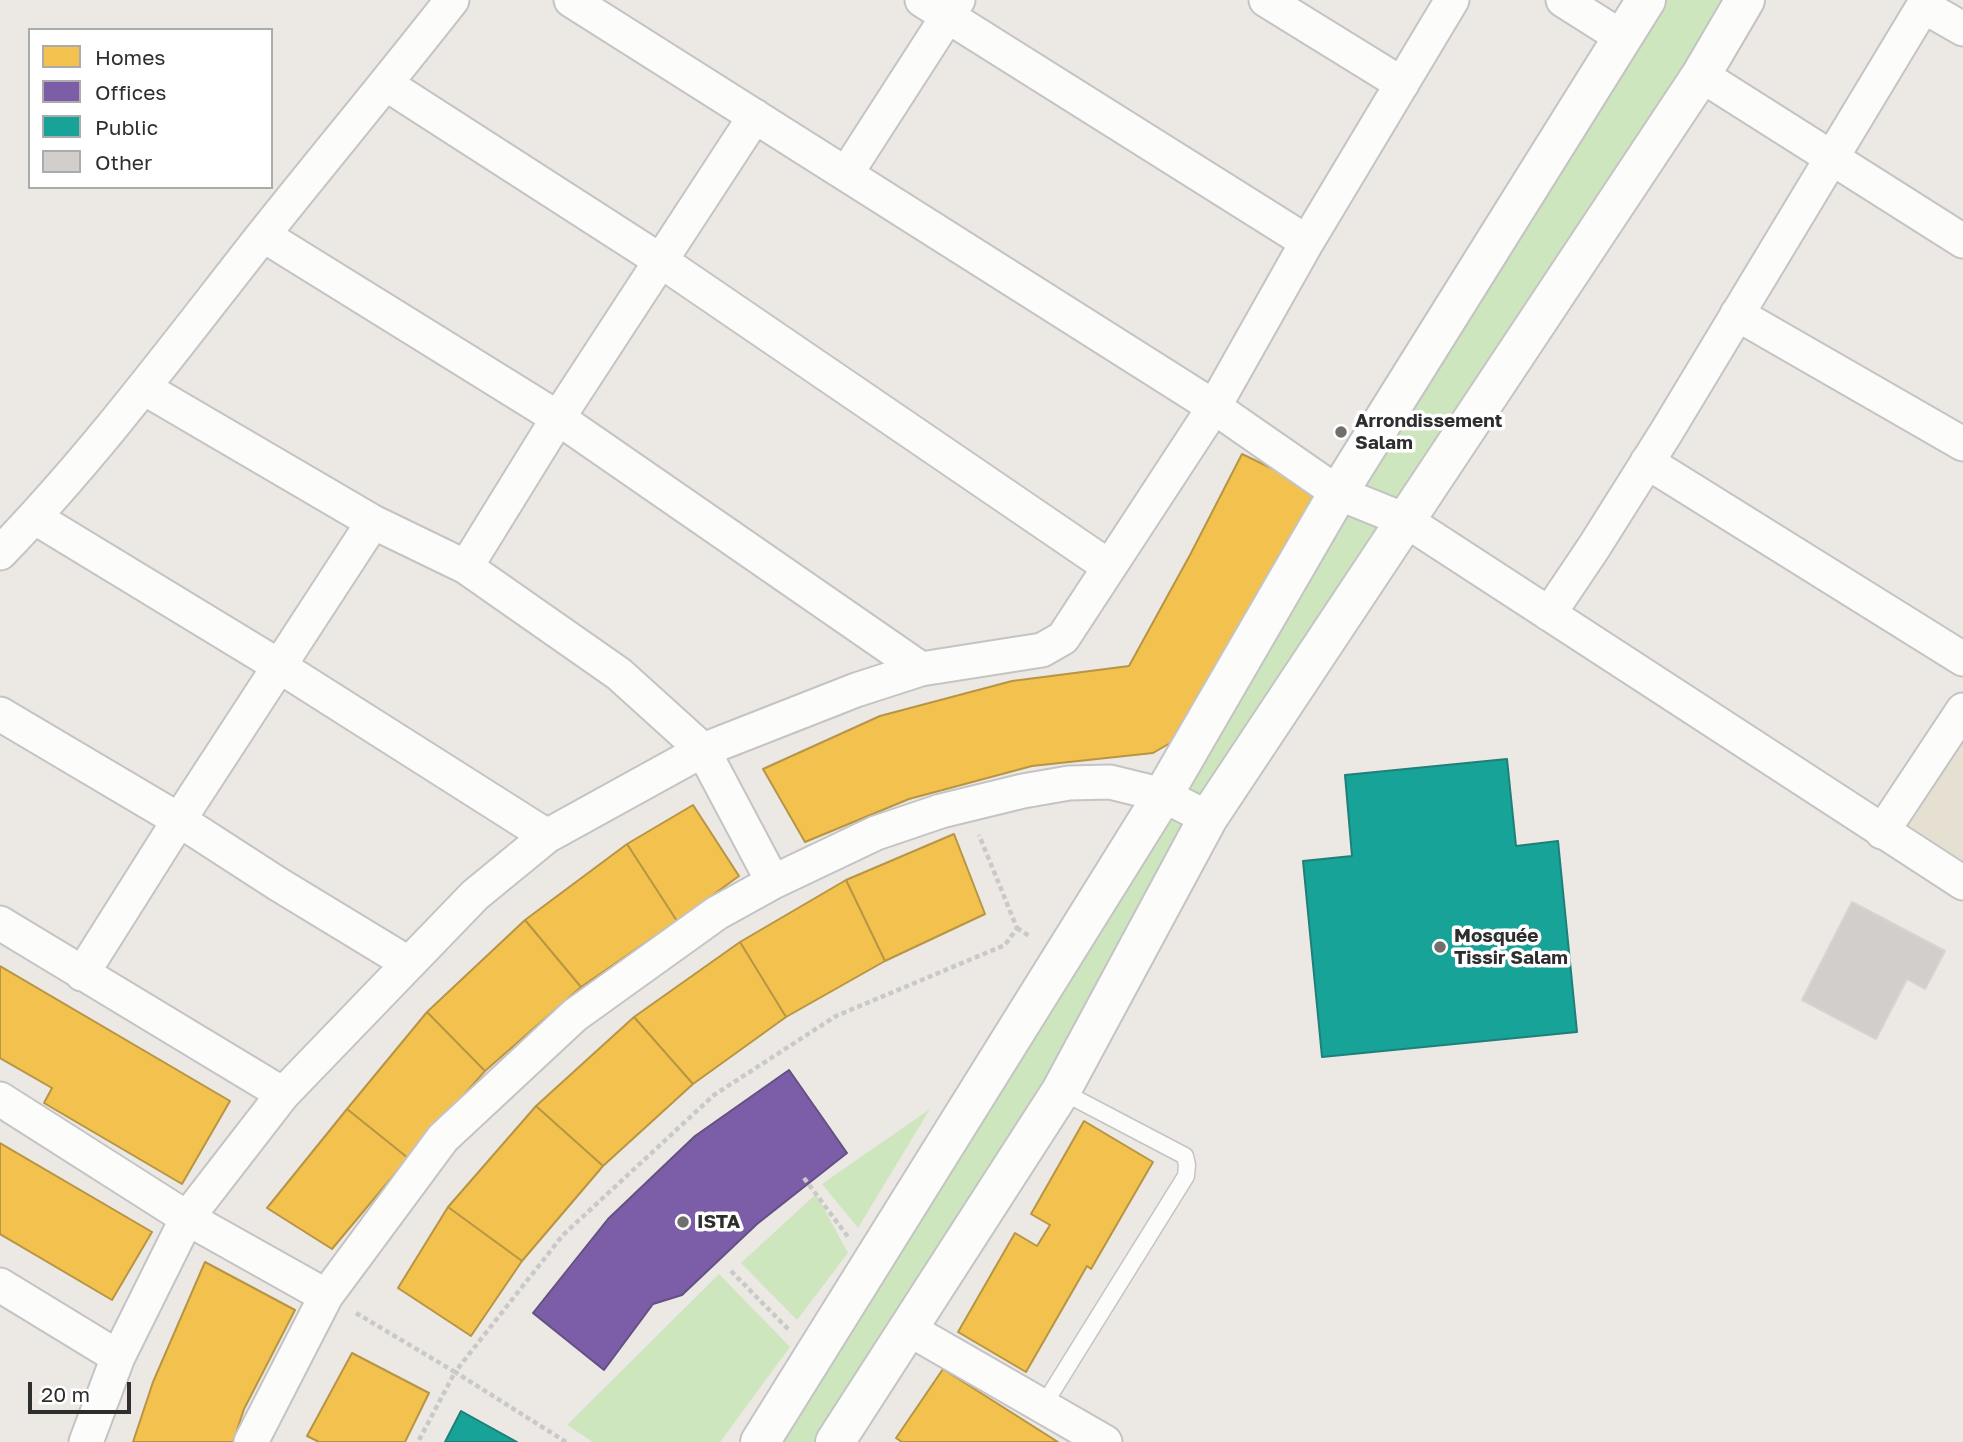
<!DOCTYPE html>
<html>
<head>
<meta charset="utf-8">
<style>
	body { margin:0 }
	#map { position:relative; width:1963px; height:1442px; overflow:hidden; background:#ece8e4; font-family:"Golos Text",sans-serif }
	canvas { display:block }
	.legend { position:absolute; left:28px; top:28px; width:245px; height:161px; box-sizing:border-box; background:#fff; border:2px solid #ababab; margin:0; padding:9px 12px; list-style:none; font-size:21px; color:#2e2e2e }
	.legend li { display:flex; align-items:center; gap:14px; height:35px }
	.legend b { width:35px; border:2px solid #ababab }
	.scale { position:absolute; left:28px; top:1382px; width:103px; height:32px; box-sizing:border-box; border:4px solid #2e2e2e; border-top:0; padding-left:9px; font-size:21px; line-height:24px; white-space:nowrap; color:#2e2e2e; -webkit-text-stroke:5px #fff; paint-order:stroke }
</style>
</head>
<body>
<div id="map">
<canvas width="1963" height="1442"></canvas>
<ul class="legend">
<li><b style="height:19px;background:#f2c14e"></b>Homes</li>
<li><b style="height:19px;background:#7b5ea7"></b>Offices</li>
<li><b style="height:19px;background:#17a398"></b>Public</li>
<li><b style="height:19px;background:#d1cecb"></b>Other</li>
</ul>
<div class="scale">20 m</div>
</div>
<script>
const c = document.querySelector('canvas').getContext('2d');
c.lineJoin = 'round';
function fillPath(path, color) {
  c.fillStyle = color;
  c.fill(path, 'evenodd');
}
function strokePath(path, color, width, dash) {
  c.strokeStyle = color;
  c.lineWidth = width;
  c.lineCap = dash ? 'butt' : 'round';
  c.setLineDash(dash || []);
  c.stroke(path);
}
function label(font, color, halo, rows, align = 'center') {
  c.font = font + ' "Golos Text",sans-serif';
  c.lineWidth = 7;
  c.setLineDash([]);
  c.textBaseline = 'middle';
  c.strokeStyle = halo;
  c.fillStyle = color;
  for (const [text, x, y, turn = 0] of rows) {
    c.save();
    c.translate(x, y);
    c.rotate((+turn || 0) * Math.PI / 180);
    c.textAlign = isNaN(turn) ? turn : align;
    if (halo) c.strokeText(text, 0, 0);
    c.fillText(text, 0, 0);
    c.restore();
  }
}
const education = new Path2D(`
	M1963,718V878L1889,832Z`);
const green = new Path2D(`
	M1647,0H1739L832,1442H755Z
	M930,1109L858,1228L822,1184Z
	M816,1194L848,1253L797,1320L741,1263Z
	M719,1274L790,1347L720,1442H593L567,1425Z`);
const homes = new Path2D(`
	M1242,454L1321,492L1191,731L1153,753L1032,766L909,799L805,842L763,769L880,716L1012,681L1129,666L1190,555Z
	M693,805L739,876L677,921L627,844Z
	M954,834L985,914L885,961L846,880Z
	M627,844L677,921L581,987L525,920Z
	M846,880L885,961L786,1017L740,942Z
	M525,920L581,987L485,1071L427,1012Z
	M740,942L786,1017L693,1084L634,1017Z
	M0,966L230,1101L182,1184L44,1103L52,1088L0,1058Z
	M427,1012L485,1071L408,1158L347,1109Z
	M634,1017L693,1084L603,1166L536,1106Z
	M536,1106L603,1166L522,1261L448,1207Z
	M347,1109L408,1158L332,1249L267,1208Z
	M1084,1121L1153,1162L1091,1269L1087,1266L1026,1372L958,1332L1015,1233L1037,1246L1050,1225L1031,1214Z
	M0,1143L152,1232L112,1300L0,1234Z
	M448,1207L522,1261L471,1336L398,1288Z
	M205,1262L295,1310L244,1409L233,1442H133L153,1382Z
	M352,1353L429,1393L405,1442H319L307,1436Z
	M943,1369L1058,1442H902L896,1438Z`);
const offices = new Path2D(`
	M789,1070L847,1153L757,1224L682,1295L653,1304L604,1370L533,1313L608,1219L695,1136Z`);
const public = new Path2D(`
	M1507,759L1516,846L1558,841L1577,1032L1322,1057L1303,861L1352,856L1345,775Z
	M461,1411L517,1442H445Z`);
const building = new Path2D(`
	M1852,902L1945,951L1925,989L1907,979L1876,1039L1802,1000Z`);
const path = new Path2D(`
	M1017,928L1031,937
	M804,1178L848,1237
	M731,1271L789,1330
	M356,1313L455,1372L418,1442
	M566,1442L455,1372L563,1235L714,1095L836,1016L1005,945L1017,928L979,835`);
const service = new Path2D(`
	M1043,1406L1186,1176L1187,1165L1185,1156L1061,1091`);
const minor = new Path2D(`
	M571,0L1214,407L1338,493L1405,520L1963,883
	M922,0L1307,242
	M1266,0L1402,84
	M1563,0L1623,38
	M1923,6L1963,29
	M1701,75L1963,241
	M386,84L661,261L1108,566
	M846,174L958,0
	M263,235L558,418L921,669
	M1737,314L1963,444
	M144,388L373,522L466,567L619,674L703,750L773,882
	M1647,462L1963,659
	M34,517L279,666L547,836
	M0,553C96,454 178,343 263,235C326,156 390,79 452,0
	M466,567L558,418L755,116
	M1549,614L1594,547L1667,431L1927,0
	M0,714L179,820L278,884L408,963
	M1882,832L1963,710
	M0,923L283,1094
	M82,974L179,820L373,522
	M0,1099L187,1218L326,1296
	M0,1285L118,1357
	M907,1328L1105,1442
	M86,1442L118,1357L187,1218L283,1094L475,895L547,836L703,750L856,690L921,669L1042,650L1063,638L1214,407L1307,242L1452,0
	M251,1442L326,1296L443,1138L575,1015L717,913L773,882L876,833L941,811L1023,791L1069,783L1110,782L1163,795L1208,818`);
const tertiary = new Path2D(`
	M760,1442L1163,795L1338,493L1646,0
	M835,1442L1061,1091L1208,818L1701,75L1745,0`);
const markers = [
	[1341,432,7,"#706f6e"],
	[1440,947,7,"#706f6e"],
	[683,1222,7,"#706f6e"]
];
const poiNames = [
	["Arrondissement",1355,421],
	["Salam",1355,443],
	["Mosquée",1454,936],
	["Tissir Salam",1454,958],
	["ISTA",697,1222]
];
fillPath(education, '#e6e0d3');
fillPath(green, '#cee6be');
fillPath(homes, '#f2c14e');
strokePath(homes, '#b79544', 2);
fillPath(offices, '#7b5ea7');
strokePath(offices, '#645083', 2);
fillPath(public, '#17a398');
strokePath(public, '#1e8078', 2);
fillPath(building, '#d1cecb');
strokePath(building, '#d7d4d0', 2);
strokePath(service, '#c5c4c5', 19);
strokePath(minor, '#c5c4c5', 37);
strokePath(tertiary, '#c5c4c5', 42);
strokePath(path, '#c9c9c8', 4.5, [5, 3.5]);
strokePath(service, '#fcfcfb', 16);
strokePath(minor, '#fcfcfb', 33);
strokePath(tertiary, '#fcfcfb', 38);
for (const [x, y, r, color] of markers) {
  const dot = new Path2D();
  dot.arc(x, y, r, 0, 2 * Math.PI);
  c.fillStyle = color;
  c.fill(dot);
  strokePath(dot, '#fff', 2.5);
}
label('bold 19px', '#2e2e2e', '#fff', poiNames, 'left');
</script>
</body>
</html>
